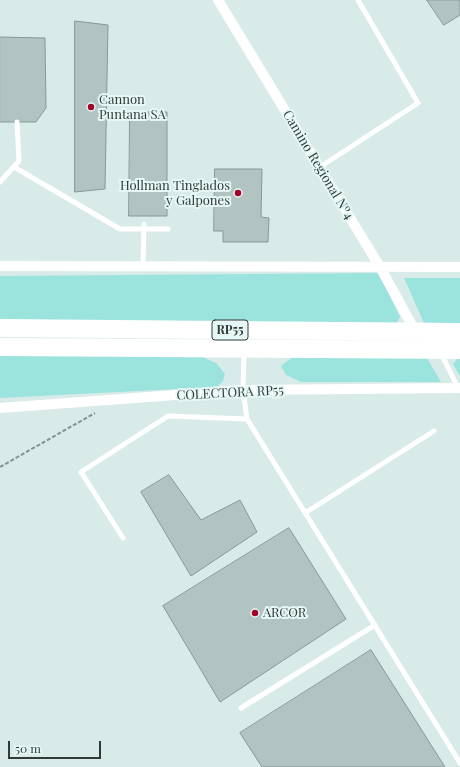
<!DOCTYPE html>
<html>
<head>
<meta charset="utf-8">
<style>
	body { margin:0 }
	#map { position:relative; width:460px; height:767px; overflow:hidden; background:#d8ebe9; font-family:"Playfair Display",serif }
	canvas { display:block }
	.scale { position:absolute; left:8px; top:741px; width:93px; height:18px; box-sizing:border-box; border:2px solid #323939; border-top:0; padding-left:5px; font-size:12px; line-height:14px; white-space:nowrap; color:#323939; -webkit-text-stroke:3px #e5f8f6; paint-order:stroke }
</style>
</head>
<body>
<div id="map">
<canvas width="460" height="767"></canvas>
<div class="scale">50 m</div>
</div>
<script>
const c = document.querySelector('canvas').getContext('2d');
c.lineJoin = 'round';
function fillPath(path, color) {
  c.fillStyle = color;
  c.fill(path, 'evenodd');
}
function strokePath(path, color, width, dash) {
  c.strokeStyle = color;
  c.lineWidth = width;
  c.lineCap = dash ? 'butt' : 'round';
  c.setLineDash(dash || []);
  c.stroke(path);
}
function label(font, color, halo, rows, align = 'center') {
  c.font = font + ' "Playfair Display",serif';
  c.lineWidth = 4;
  c.setLineDash([]);
  c.textBaseline = 'middle';
  c.strokeStyle = halo;
  c.fillStyle = color;
  for (const [text, x, y, turn = 0] of rows) {
    c.save();
    c.translate(x, y);
    c.rotate((+turn || 0) * Math.PI / 180);
    c.textAlign = isNaN(turn) ? turn : align;
    if (halo) c.strokeText(text, 0, 0);
    c.fillText(text, 0, 0);
    c.restore();
  }
}
const green = new Path2D(`
	M379,273L400,317L396,324L100,322L0,319V276Z
	M404,278H460V323H424Z
	M0,352L195,354L216,363L225,374L223,381L217,387L0,398Z
	M294,356L427,358L441,382H301L286,375L281,366Z
	M458,358H460V376L453,364Z`);
const building = new Path2D(`
	M427,0H460V15L444,25Z
	M75,21L108,25L105,189L75,192Z
	M0,37L45,38L46,108L36,122H0Z
	M130,112H167V216H129Z
	M215,169H262L261,217L269,218L268,242H223V231H214Z
	M169,475L201,520L240,500L257,532L191,576L141,492Z
	M289,528L346,619L220,702L163,606Z
	M371,650L445,767H262L240,733Z`);
const path = new Path2D(`
	M0,467L95,413`);
const lane = new Path2D(`
	M14,167L120,229H168
	M320,167L418,103L358,0
	M0,182L19,161L17,122
	M143,267L144,224
	M244,352L243,390L247,419L460,763
	M441,353L458,388
	M305,513L434,431
	M123,538L81,472L168,416L247,419
	M241,708L375,625`);
const street = new Path2D(`
	M218,0L380,267L415,331
	M0,266L460,267
	M0,408L243,390L460,388`);
const highway = new Path2D(`
	M0,328L460,332
	M0,347L460,350`);
const markers = [
	[91,107,4,"#a20228"],
	[238,193,4,"#a20228"],
	[255,613,4,"#a20228"]
];
const shields = [
	[230,330,36]
];
const shieldNames = [
	["RP55",230,330]
];
const poiNames = [
	["Cannon",99,100],
	["Puntana SA",99,115],
	["Hollman Tinglados",230,186,"right"],
	["y Galpones",230,201,"right"],
	["ARCOR",263,613]
];
const streetNames = [
	["Camino Regional Nº4",318,165,59],
	["COLECTORA RP55",230,393,-3]
];
fillPath(green, '#9be3dd');
fillPath(building, '#b2c4c2');
strokePath(building, '#879896', 1);
strokePath(path, '#849190', 2, [4, 2]);
strokePath(lane, '#fff', 5);
strokePath(street, '#fff', 10);
strokePath(highway, '#fff', 18);
for (const [x, y, r, color] of markers) {
  const dot = new Path2D();
  dot.arc(x, y, r, 0, 2 * Math.PI);
  c.fillStyle = color;
  c.fill(dot);
  strokePath(dot, '#e5f8f6', 1.5);
}
for (const [x, y, w] of shields) {
  const box = new Path2D();
  box.roundRect(x - w / 2, y - 10, w, 20, 3);
  c.fillStyle = '#e5f8f6';
  c.fill(box);
  strokePath(box, '#323939', 1);
}
label('bold 12px', '#323939', null, shieldNames);
label('13px', '#323939', '#e5f8f6', poiNames, 'left');
label('13px', '#323939', '#e5f8f6', streetNames);
</script>
</body>
</html>
